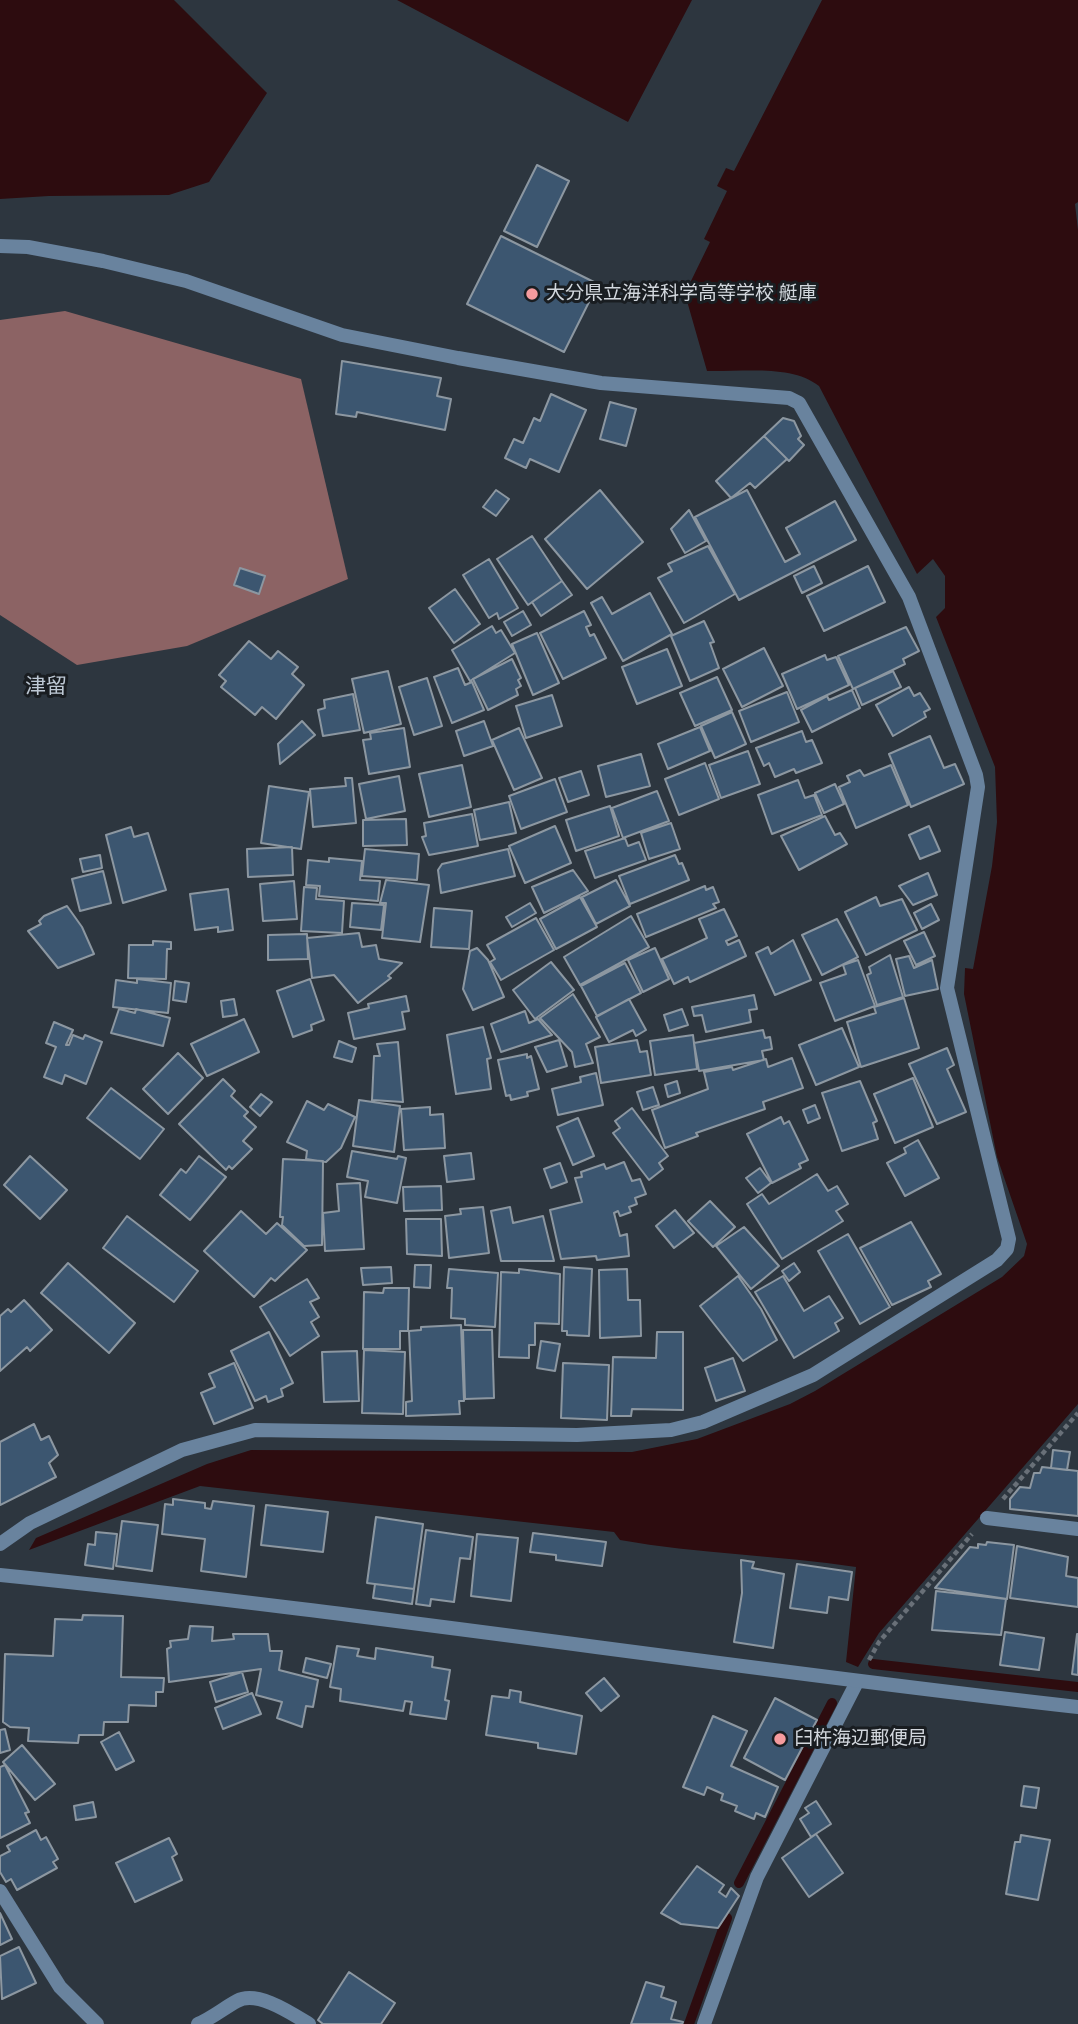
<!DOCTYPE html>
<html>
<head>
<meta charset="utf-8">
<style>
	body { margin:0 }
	canvas { display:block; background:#2d363f }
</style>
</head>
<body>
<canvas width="1078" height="2024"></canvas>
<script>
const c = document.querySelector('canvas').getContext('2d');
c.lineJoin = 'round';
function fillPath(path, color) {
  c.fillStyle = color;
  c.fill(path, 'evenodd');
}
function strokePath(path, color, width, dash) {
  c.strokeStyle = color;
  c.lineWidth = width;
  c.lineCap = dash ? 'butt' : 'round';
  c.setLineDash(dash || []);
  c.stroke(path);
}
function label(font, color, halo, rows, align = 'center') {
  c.font = font + ' Rubik,"Noto Sans JP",sans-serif';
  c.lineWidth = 6;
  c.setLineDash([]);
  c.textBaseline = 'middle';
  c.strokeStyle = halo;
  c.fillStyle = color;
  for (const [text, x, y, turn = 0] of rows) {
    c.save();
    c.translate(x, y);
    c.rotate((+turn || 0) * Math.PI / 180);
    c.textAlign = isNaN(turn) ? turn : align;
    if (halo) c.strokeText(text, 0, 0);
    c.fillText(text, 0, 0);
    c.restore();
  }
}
const forest = new Path2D(`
	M65,311L301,379L348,579L187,646L77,665L0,615V320Z`);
const water = new Path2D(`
	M0,0H174L267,93L209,182L169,195L49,196L0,199Z
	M397,0H692L628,122Z
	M822,0H1078V202L1075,204L1078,230V1404L879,1633L858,1667L846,1662L856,1567C778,1555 698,1554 620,1540L614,1532L200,1486L29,1550L36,1538L207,1464L251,1450L632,1452L697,1439L790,1404L815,1391L1002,1277L1024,1256L1027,1244L997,1157L964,994L965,968L973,969L992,866L997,822L995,767L936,617L945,608V576L933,559L917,574L819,386C792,364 741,372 707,371L681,280L690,283L710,242L704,239L727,191L717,186L726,168L734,171Z`);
const stream = new Path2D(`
	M873,1664L1078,1687
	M739,1883L832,1703
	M689,2024L727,1918`);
const building = new Path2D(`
	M537,165L569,181L537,247L504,231Z
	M501,236L598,284L564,352L467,304Z
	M342,361L441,378L437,396L451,399L445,430L357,412L356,417L336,414Z
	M551,394L586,410L559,472L530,459L526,468L505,458L514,439L523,443L534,418L540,421Z
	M610,402L636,409L626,446L600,439Z
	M783,418L794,421L801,436L798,439L804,445L789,461L764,436Z
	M764,436L787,459L755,488L750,483L731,498L716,481Z
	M496,490L509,499L496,516L483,507Z
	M600,490L643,542L587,589L545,539Z
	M747,490L785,562L800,554L786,528L835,501L856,540L739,600L695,517Z
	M689,510L706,541L685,553L671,529Z
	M532,536L562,581L528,605L497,559Z
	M708,546L735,594L684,623L658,578L672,571L668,564Z
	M489,559L518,608L499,619L497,613L489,618L463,575Z
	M814,566L822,583L802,593L794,576Z
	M868,566L885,602L824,631L807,596Z
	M240,568L265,576L259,594L234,585Z
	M562,581L572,595L541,616L532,602Z
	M455,589L480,624L454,643L429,608Z
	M650,593L672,634L623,661L591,603L602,597L612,614Z
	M523,611L531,625L512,636L504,622Z
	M584,611L591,625L586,627L590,636L594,634L606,658L563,679L540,633Z
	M704,621L714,642L710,643L719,668L690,681L671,636Z
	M492,626L496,633L501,630L515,653L470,681L452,650Z
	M906,627L919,651L903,659L905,664L853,689L838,656Z
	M537,633L559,683L533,695L512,644Z
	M249,641L271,659L278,651L298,667L292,674L304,685L276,719L262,707L255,715L221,687L226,681L219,675Z
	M764,648L783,686L742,707L723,669Z
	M667,649L682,686L637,704L622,667Z
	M825,655L827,660L836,657L849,685L797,709L782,674Z
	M512,659L521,678L518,680L521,686L516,689L518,695L488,710L473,679Z
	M458,668L465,685L472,682L484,710L452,723L434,677Z
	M388,671L401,724L364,733L352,679Z
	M893,671L901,687L862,705L855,688Z
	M717,677L732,710L695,726L680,693Z
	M427,678L442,726L414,735L399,687Z
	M909,687L914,696L920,693L930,709L924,712L926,717L893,736L876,705Z
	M852,690L860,708L812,732L801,710L827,696L829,700Z
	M787,692L799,722L751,742L739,711Z
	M353,694L360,730L323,736L318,710L325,708L324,700Z
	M552,695L562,726L526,738L516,706Z
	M732,712L746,744L715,758L701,726Z
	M302,721L315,735L280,764L278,744Z
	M484,721L493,746L464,756L456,731Z
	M700,727L710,751L668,769L658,744Z
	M404,728L410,767L369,774L363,740L371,739L370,733Z
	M519,728L542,778L514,790L492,740Z
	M802,731L806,742L812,740L822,763L796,773L794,769L775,777L769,763L764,766L756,748Z
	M930,736L944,768L955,764L964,784L911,807L889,754Z
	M748,751L760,784L721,798L709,765Z
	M641,754L650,786L606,797L598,766Z
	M705,763L719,799L679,815L665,779Z
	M462,765L471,807L429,817L419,774Z
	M891,765L908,805L856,828L839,787L850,782L847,776L860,770L864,776Z
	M581,771L589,795L568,802L559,778Z
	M399,776L405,811L366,819L359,784Z
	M345,778H352L356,823L313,827L310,789L346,786Z
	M555,779L567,812L521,829L509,796Z
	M798,780L805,798L814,795L822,815L772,834L758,795Z
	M835,784L844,804L824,813L815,793Z
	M269,786L309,792L301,849L261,843Z
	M657,791L669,821L623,838L612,808Z
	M509,802L516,833L480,840L474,810Z
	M610,806L619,836L576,851L566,820Z
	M472,814L478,846L429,855L422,837L426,836L424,823Z
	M825,816L835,835L840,833L847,844L799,870L781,836Z
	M406,819L407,845L363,846V820Z
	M671,823L680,849L649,859L641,833Z
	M555,826L571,863L525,883L509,846Z
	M929,826L940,851L920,859L909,835Z
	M131,827L134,837L148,833L166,890L123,903L106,835Z
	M625,838L628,846L639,842L646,860L595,878L585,851Z
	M292,847L293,875L248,877L247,849Z
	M365,849L419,854L417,880L362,876Z
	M508,849L515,876L441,893L438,870L442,864Z
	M100,855L102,868L83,872L80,859Z
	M675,855L679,864L682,863L689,880L630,904L619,876Z
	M329,858L362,861L360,880L380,881L378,901L319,896L320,886L306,885L308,860L329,862Z
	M573,870L588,891L544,913L532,887Z
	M103,871L111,903L80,911L72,879Z
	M928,873L937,895L913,905L899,886Z
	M386,880L429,885L420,942L382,938L386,903H380Z
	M616,880L630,906L596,924L582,897Z
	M294,881L297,919L263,921L260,884Z
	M705,886L706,890L713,887L719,902L713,904L716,908L646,937L637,914Z
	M304,887L317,888L316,899L344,901L342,933L301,931Z
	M228,889L233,930L218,932V927L195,930L190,894Z
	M580,897L597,927L556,949L540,919Z
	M876,897L880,906L902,899L917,930L866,955L845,912Z
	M352,903L384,905L381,930L350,927Z
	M530,903L536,913L512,927L506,917Z
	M931,904L939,920L922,929L914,913Z
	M67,906L82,927L94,954L58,968L28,931L41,924L39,921L44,916Z
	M434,908L472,911L469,949L431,947Z
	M724,909L737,936L726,941L728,945L739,940L746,956L690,982L688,977L674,984L662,959L707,938L699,919Z
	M631,916L649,947L580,985L564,957Z
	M536,918L554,950L501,980L490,962L495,959L487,945Z
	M837,919L858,957L822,975L802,935Z
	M924,932L935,956L916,965L904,941Z
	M359,933L362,947L376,945L379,959L402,963L388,976L391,978L358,1003L334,975L312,978L307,938Z
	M307,934L308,959L268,960V935Z
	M793,940L811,980L775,995L756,953L768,947L771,954Z
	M153,941L171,942V949H167L166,979L128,978L129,945H153Z
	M477,948L488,960L504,997L473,1010L463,989L470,951Z
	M655,948L669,979L643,992L628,960Z
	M890,955L903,997L877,1005L867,975L871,973L869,967Z
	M909,956L914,968L932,960L938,989L905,996L896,959Z
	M858,960L875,1006L835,1021L820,983L846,974L843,965Z
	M551,962L574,990L535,1019L513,990Z
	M625,963L641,993L597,1016L581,986Z
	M137,979L171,983L168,1013L113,1007L116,980L137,983Z
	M310,979L324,1020L311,1025L312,1030L293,1037L277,991Z
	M175,981L189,983L186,1002L173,1000Z
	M573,994L600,1037L586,1044L593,1063L575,1067L572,1052L540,1018Z
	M754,995L757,1009L749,1010L751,1022L706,1032L702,1015L694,1016L692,1007Z
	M406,996L409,1011L402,1012L405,1029L354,1039L348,1013L369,1008L368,1004Z
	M904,998L919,1048L861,1067L847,1022L876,1013L874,1007Z
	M234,999L237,1015L223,1017L221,1001Z
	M629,999L646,1030L636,1036L633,1030L609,1042L596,1017Z
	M119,1009L135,1013L136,1009L170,1018L163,1046L111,1033Z
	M682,1009L688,1025L669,1031L664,1015Z
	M525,1011L529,1023L538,1019L552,1035L501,1052L491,1024Z
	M244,1019L259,1052L207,1076L191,1044Z
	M54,1022L73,1030L66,1045H69L73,1035L83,1039L85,1035L102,1042L86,1084L65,1075L62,1084L44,1077L56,1047L46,1043Z
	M483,1027L491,1058L487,1059L491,1089L456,1094L447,1035Z
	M842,1028L859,1067L816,1085L799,1045Z
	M763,1030L765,1038L770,1037L772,1049L762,1051L764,1060L699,1071L694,1043Z
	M693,1035L697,1069L655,1075L650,1041Z
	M559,1040L567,1066L547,1072L535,1047Z
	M637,1040L640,1052L647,1051L651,1075L601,1083L595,1047Z
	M339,1041L356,1048L352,1062L334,1057Z
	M398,1042L403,1102L372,1100L374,1056H380L377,1044Z
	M947,1048L954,1065L947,1069L966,1112L937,1124L909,1064Z
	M178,1053L203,1078L168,1114L143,1089Z
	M527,1054V1058L531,1056L539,1089L527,1092L528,1096L511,1100L510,1095L506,1096L498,1060Z
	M792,1058L803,1088L763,1102L765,1109L696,1133L698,1136L665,1148L652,1110L708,1089L704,1072L732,1067L733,1070L766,1059L768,1067Z
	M596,1073L603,1105L558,1115L552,1089L581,1082L580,1077Z
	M913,1078L933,1127L895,1143L874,1094Z
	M223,1079L235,1091L231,1096L248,1112L244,1116L256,1127L243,1141L252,1149L232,1169L229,1166L226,1170L179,1124Z
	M677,1081L680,1093L668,1097L665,1085Z
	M860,1081L877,1121L873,1123L878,1139L842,1151L822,1093Z
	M653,1087L659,1105L643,1110L637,1092Z
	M111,1088L164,1129L140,1159L87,1118Z
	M261,1094L272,1102L260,1116L250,1107Z
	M359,1100L400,1106L394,1152L353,1146Z
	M307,1101L324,1110L328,1104L355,1117L341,1148L326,1162L306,1159L307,1151L287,1142Z
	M815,1105L820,1118L808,1123L803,1110Z
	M430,1107V1115L443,1114L445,1148L404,1150L401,1109Z
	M632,1108L668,1156L659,1163L663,1169L649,1180L613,1133L620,1128L615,1121Z
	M781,1117L784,1124L789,1121L808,1160L799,1164L801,1168L772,1183L747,1134Z
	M578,1118L594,1156L573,1165L557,1127Z
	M918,1140L939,1178L905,1196L887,1163L906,1153L904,1148Z
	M352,1151L397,1159L398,1156L406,1158L397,1203L365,1197L368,1181L347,1177Z
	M471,1153L474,1179L447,1182L444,1156Z
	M30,1156L67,1190L40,1219L4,1185Z
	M199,1156L226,1177L190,1220L160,1195L181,1169L186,1173Z
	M283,1159L323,1161L322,1245L304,1246L282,1225L283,1217H280Z
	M624,1162L632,1181L640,1179L646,1194L635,1198L637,1204L629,1207L631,1212L620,1216L618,1211L614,1213L620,1236L627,1234L629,1256L597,1260L596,1256L561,1259L550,1210L582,1202L575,1178L582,1177L581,1172L604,1164L606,1169Z
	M560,1163L567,1182L551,1188L544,1169Z
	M760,1168L771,1183L758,1193L746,1178Z
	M817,1174L828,1191L837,1186L848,1204L836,1211L843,1221L782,1259L747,1204L762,1194L769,1204Z
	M360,1183L364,1249L325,1251L323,1213L339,1211L337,1184Z
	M441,1186L442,1210L404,1211L403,1187Z
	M710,1201L735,1227L713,1247L688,1221Z
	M483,1207L489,1253L449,1258L445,1216L461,1214L460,1209Z
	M510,1207L513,1223L543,1216L554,1261H501L491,1211Z
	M675,1210L694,1233L674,1248L656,1226Z
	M241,1211L266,1234L277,1223L307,1250L275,1281L271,1278L254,1297L204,1251Z
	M127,1216L198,1271L174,1302L103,1248Z
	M406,1219H441L442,1256L407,1254Z
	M911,1222L941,1274L928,1281L931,1287L892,1305L860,1248Z
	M744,1227L779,1266L751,1289L716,1246Z
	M848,1234L890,1307L860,1324L818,1251Z
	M68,1263L135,1323L109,1353L41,1293Z
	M794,1263L800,1272L789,1281L782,1271Z
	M415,1265H431L430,1288L414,1287Z
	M391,1267L392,1283L363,1285L361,1268Z
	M564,1267L592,1269L589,1336L567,1335V1331H562Z
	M449,1269L498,1273L495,1327L465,1325V1319L451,1318L452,1288H447Z
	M519,1269L560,1274L559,1324L535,1323V1345H529V1358L499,1357L501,1272L519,1273Z
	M627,1269L628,1300H640L641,1336L600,1338L599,1270Z
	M738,1276L761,1309L777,1340L743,1361L700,1306Z
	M783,1276L804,1311L829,1296L843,1318L835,1323L839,1331L794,1358L755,1292Z
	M307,1279L319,1298L310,1302L319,1317L311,1322L319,1336L290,1356L260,1307Z
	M384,1288H409L408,1331H400V1349H363L364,1292L383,1293Z
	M24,1300L52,1330L30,1351L27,1347L0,1371V1316L8,1309L11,1312Z
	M461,1325L464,1401H459L460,1414L406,1416V1402L412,1401L409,1331L421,1330V1327Z
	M463,1330H492L494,1398L465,1399Z
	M269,1332L293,1383L281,1389L283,1396L268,1402L266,1396L255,1401L231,1351Z
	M657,1332H683V1410L632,1409L631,1416H611L613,1357L656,1358Z
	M541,1341L560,1344L555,1371L537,1368Z
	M364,1350L405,1352L403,1414L362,1413Z
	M357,1351L359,1401L324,1402L322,1352Z
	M733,1358L745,1391L716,1401L705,1368Z
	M234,1363L253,1408L214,1424L201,1393L215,1387L209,1374Z
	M563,1363L609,1365L607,1420L561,1418Z
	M34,1424L41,1440L49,1436L58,1455L49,1463L56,1477L0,1505V1442Z
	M1053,1450L1070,1452L1067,1470L1051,1468Z
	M1042,1467L1078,1471V1516L1010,1509V1499L1020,1487L1030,1488L1034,1473H1040Z
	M173,1499L205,1503V1508L211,1509L213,1501L254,1506L246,1577L201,1571L205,1539L162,1534L165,1504L173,1505Z
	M266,1505L328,1512L323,1552L261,1545Z
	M376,1517L423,1524L414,1589L367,1583Z
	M122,1521L158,1525L152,1571L116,1566Z
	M426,1530L473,1537L470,1559L460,1558L454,1602L431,1599L430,1606L416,1604Z
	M96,1532L117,1534L113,1569L85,1565L88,1544L95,1545Z
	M533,1533L606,1542L602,1566L556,1560V1555L530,1552Z
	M477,1534L518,1538L511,1601L471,1596Z
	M987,1542L1014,1545L1007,1599L935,1588L970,1547L978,1548V1544L986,1545Z
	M1017,1546L1068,1557L1066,1576L1078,1578V1607L1010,1598Z
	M741,1560L754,1562L752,1568L784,1574L773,1648L734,1642L742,1593Z
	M797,1564L852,1572L848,1600L829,1597L827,1613L790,1608Z
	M375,1584L414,1589L412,1604L373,1598Z
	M936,1591L1006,1599L1001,1635L932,1630Z
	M83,1615L123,1616L121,1677L164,1678L163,1692H156V1706L129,1705L128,1722H104L103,1735H79L78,1743L28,1741L29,1728L10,1727L3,1722L5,1654L53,1656L55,1619L82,1620Z
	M190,1626L213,1627L212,1641L234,1639L233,1634H268L270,1651H282L279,1670L318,1680L313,1707L306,1706L302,1727L277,1718L282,1702L256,1695L261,1669L169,1682L167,1649L171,1647L170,1641L188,1639Z
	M1005,1632L1044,1638L1039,1670L1000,1665Z
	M1077,1634H1078V1675L1072,1674Z
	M337,1646L359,1649L357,1656L375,1659L376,1648L433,1657L432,1667L450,1670L445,1700L449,1701L446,1719L410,1714L412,1702L405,1701L403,1711L340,1701L341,1689L330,1687Z
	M306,1658L331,1664L327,1678L303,1672Z
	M242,1672L248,1692L216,1702L210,1682Z
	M604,1678L619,1696L601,1711L586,1693Z
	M510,1690L521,1692L520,1702L582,1716L576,1754L538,1748V1743L486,1735L492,1696L509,1698Z
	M252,1693L261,1714L223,1729L215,1708Z
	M775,1698L817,1720L785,1780L744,1758Z
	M713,1716L747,1731L731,1766L778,1787L765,1817L756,1813L754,1819L735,1811L737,1806L721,1800L723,1794L707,1787L704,1795L683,1787Z
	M5,1729L10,1750L0,1753V1730Z
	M119,1732L134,1761L116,1770L101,1742Z
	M22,1745L55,1784L35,1800L3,1762Z
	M5,1765L29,1812L25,1813L30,1823L0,1838V1767Z
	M1024,1786L1039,1788L1036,1808L1021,1806Z
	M816,1801L831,1824L811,1837L800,1819L809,1813L805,1808Z
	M93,1802L96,1817L76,1820L74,1806Z
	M36,1830L41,1840L46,1837L58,1859L53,1862L57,1868L17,1890L11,1879L6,1882L0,1872V1856L10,1851L7,1846Z
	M816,1834L843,1873L809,1897L782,1858Z
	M1021,1835L1050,1840L1038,1900L1006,1894L1015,1842H1020Z
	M169,1838L177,1854L172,1857L182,1880L135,1902L116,1863Z
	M697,1866L724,1885L719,1892L726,1897L731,1888L739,1896L718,1928L681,1924L661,1913Z
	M0,1913L12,1939L0,1945Z
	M19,1947L36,1983L2,1999L0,1956Z
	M349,1972L395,2003L381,2024H323L318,2020Z
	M646,1982L664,1987L661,1997L676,2002L671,2019L683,2022L682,2024H631Z`);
const path = new Path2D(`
	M1003,1499L1078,1413
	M869,1660L879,1642L972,1534`);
const minor = new Path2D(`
	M0,246L28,247L103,261L186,281L342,335L458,358L601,383L789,398L799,403L909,597L976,775L978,787L947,988L1009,1239L1007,1249L997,1260L813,1375L703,1422L671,1430L577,1435L255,1430L182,1450L30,1523L0,1544
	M987,1518L1078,1529
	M0,1891L60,1987L97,2024
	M198,2024C212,2018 224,2008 237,2001C257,1990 291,2013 309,2024
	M704,2024L757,1877L857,1682`);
const tertiary = new Path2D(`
	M0,1575C360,1611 718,1667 1078,1707`);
const markers = [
	[532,294,7,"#f59b9e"],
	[780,1739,7,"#f59b9e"]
];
const poiNames = [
	["大分県立海洋科学高等学校 艇庫",546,294],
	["臼杵海辺郵便局",794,1739]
];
const neighbourhoodNames = [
	["津留",46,687]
];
fillPath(forest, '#8c6364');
fillPath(water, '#2d0c0f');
strokePath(stream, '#2d0c0f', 10);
fillPath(building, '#3c5670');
strokePath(building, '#8c97a1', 2);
strokePath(path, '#697078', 4.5, [5, 3.5]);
strokePath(minor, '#69839e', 14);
strokePath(tertiary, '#69839e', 14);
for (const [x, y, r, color] of markers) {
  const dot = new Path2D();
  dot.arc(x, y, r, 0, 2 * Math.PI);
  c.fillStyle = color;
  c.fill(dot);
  strokePath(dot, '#191d21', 2.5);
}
label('19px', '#d2d7dd', '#191d21', poiNames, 'left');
label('21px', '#bdc8d4', '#191d21', neighbourhoodNames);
</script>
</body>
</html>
